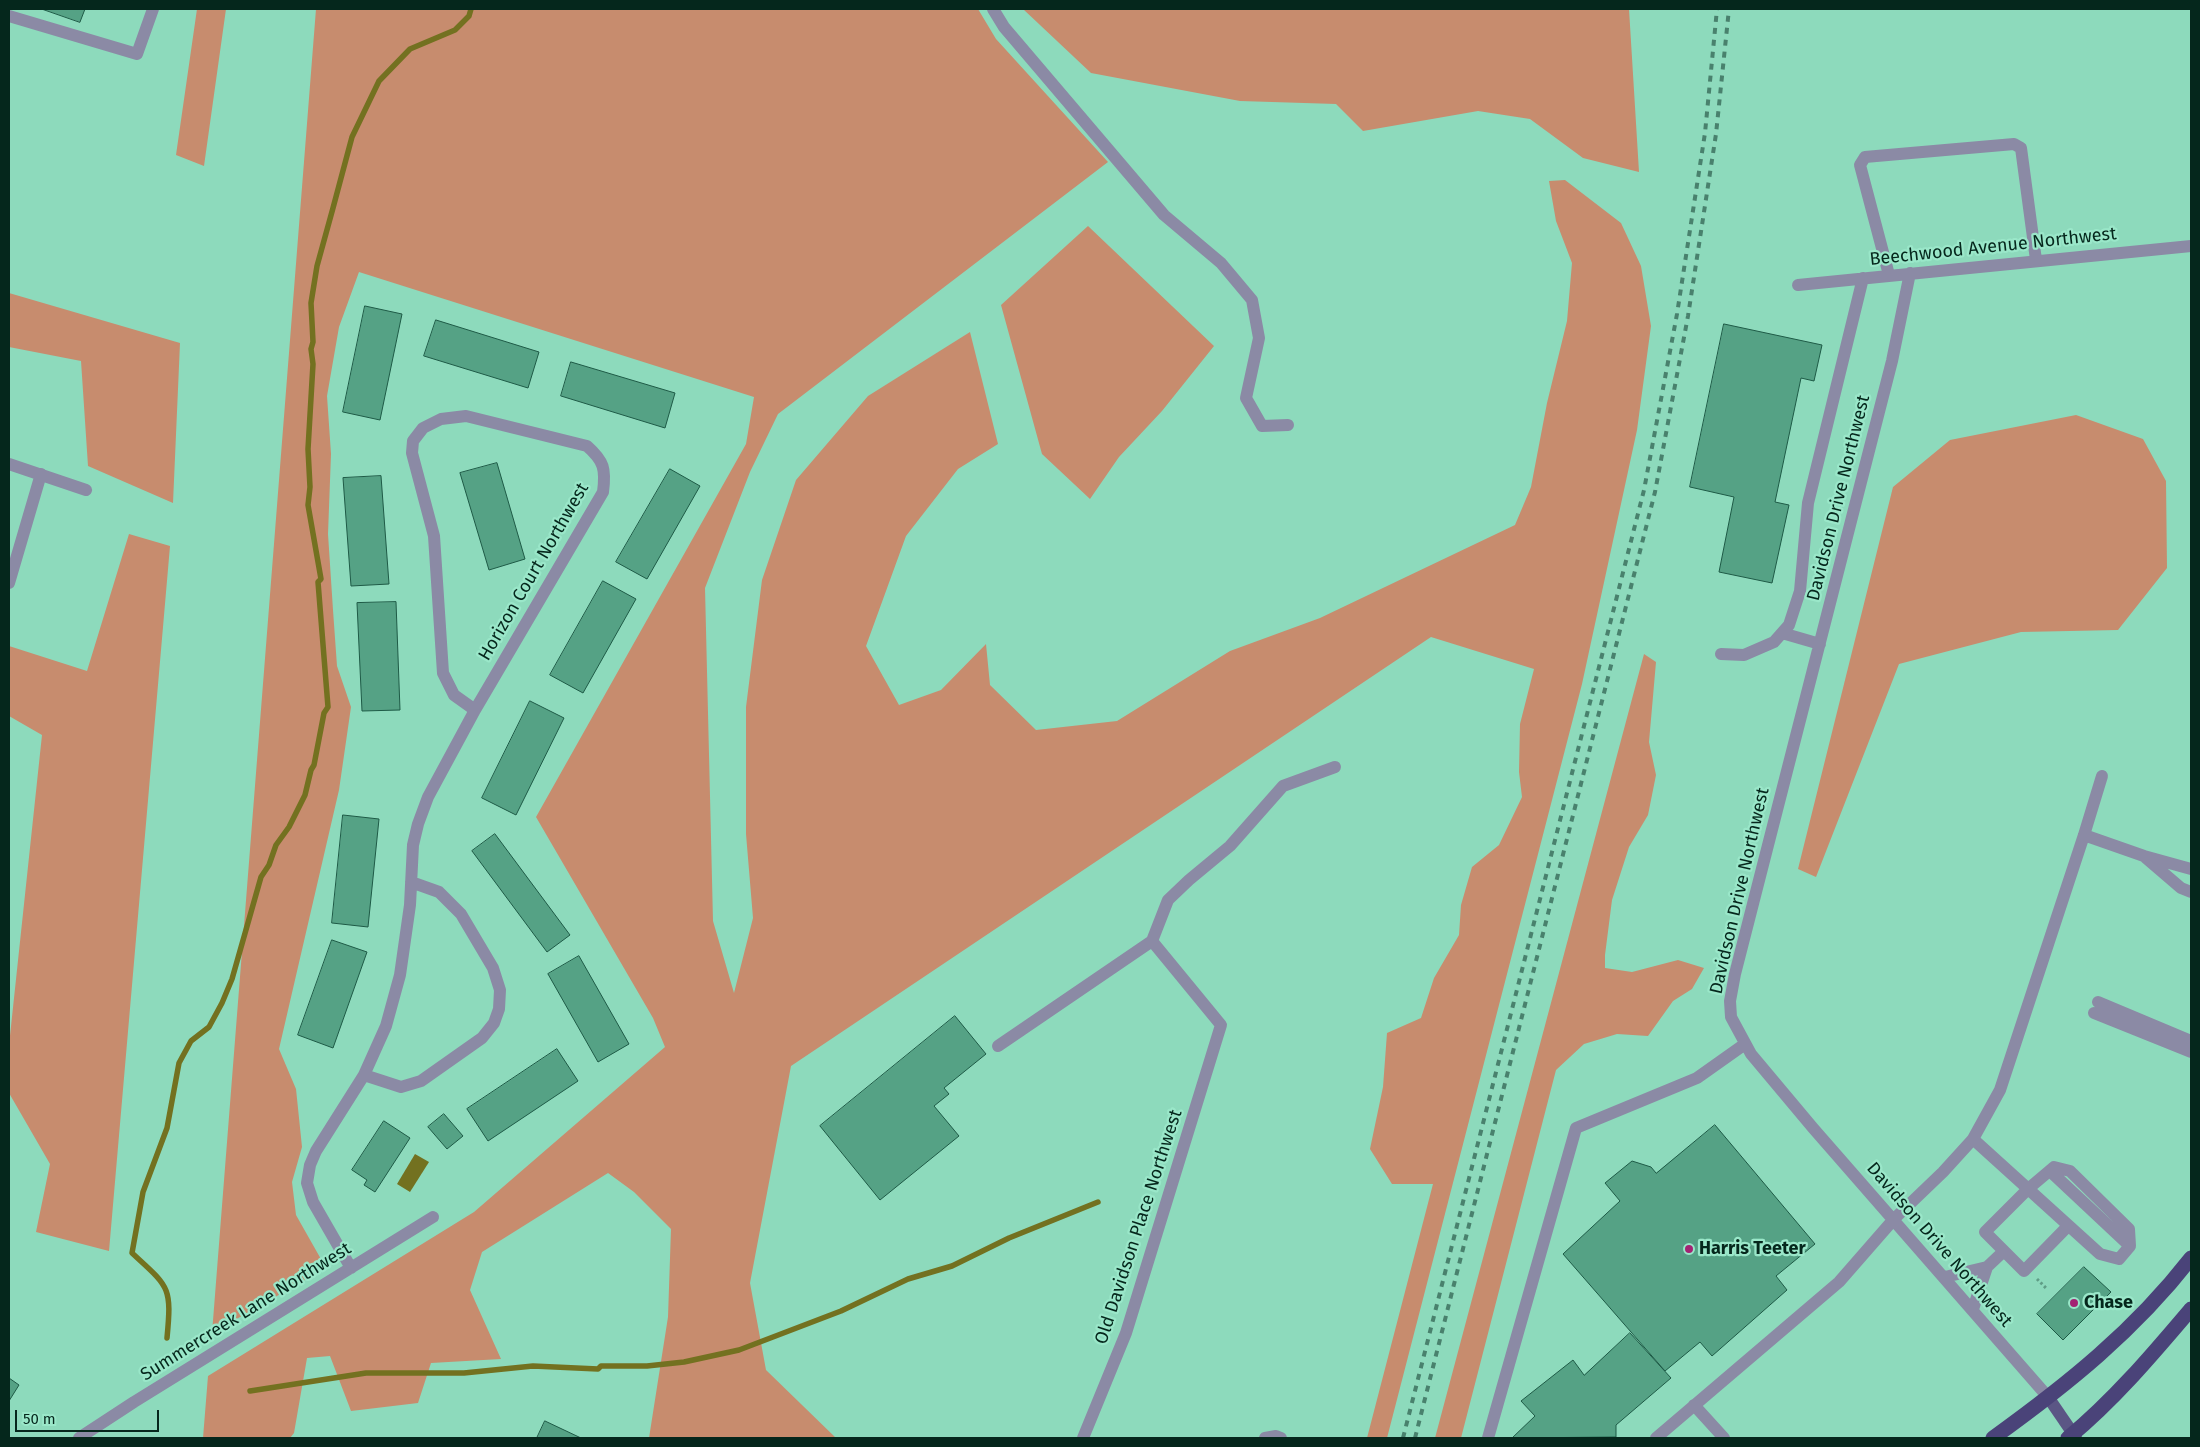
<!DOCTYPE html>
<html>
<head>
<meta charset="utf-8">
<style>
	body { margin:0 }
	#map { position:relative; width:2200px; height:1447px; overflow:hidden; background:#8ddabc; font-family:"Fira Sans",sans-serif }
	canvas { display:block }
	.frame { position:absolute; inset:0; border:10px solid #05271c; pointer-events:none }
	.scale { position:absolute; left:15px; top:1410px; width:144px; height:22px; box-sizing:border-box; border:2px solid #05271c; border-top:0; padding-left:6px; font-size:15px; line-height:18px; white-space:nowrap; color:#05271c; -webkit-text-stroke:4px #9ae7c9; paint-order:stroke }
</style>
</head>
<body>
<div id="map">
<canvas width="2200" height="1447"></canvas>
<div class="frame"></div>
<div class="scale">50 m</div>
</div>
<script>
const c = document.querySelector('canvas').getContext('2d');
c.lineJoin = 'round';
function fillPath(path, color) {
  c.fillStyle = color;
  c.fill(path, 'evenodd');
}
function strokePath(path, color, width, dash) {
  c.strokeStyle = color;
  c.lineWidth = width;
  c.lineCap = dash ? 'butt' : 'round';
  c.setLineDash(dash || []);
  c.stroke(path);
}
function label(font, color, halo, rows, align = 'center') {
  c.font = font + ' "Fira Sans",sans-serif';
  c.lineWidth = 4.5;
  c.setLineDash([]);
  c.textBaseline = 'middle';
  c.strokeStyle = halo;
  c.fillStyle = color;
  for (const [text, x, y, turn = 0] of rows) {
    c.save();
    c.translate(x, y);
    c.rotate((+turn || 0) * Math.PI / 180);
    c.textAlign = isNaN(turn) ? turn : align;
    if (halo) c.strokeText(text, 0, 0);
    c.fillText(text, 0, 0);
    c.restore();
  }
}
const green = new Path2D(`
	M197,9H226L204,166L176,155Z
	M316,9H978L996,39L1108,162L778,414L750,472L705,588L713,921L734,993L753,918L746,834V707L762,580L796,480L868,396L970,332L998,444L958,469L906,536L866,646L899,705L941,690L986,644L990,685L1036,730L1117,721L1230,651L1320,618L1515,525L1531,487L1547,403L1567,321L1572,263L1556,221L1549,181L1565,180L1621,223L1641,266L1651,326L1637,430L1582,684L1387,1438H1367L1433,1184H1392L1370,1149L1383,1087L1387,1033L1421,1018L1434,978L1459,935L1461,905L1472,867L1499,845L1522,797L1519,772L1520,724L1534,669L1431,637L791,1066L750,1283L766,1370L836,1438H649L668,1317L671,1229L634,1192L608,1173L482,1252L470,1290L501,1359L431,1363L418,1403L351,1411L330,1356L307,1358L294,1433L290,1438H203L208,1376L474,1212L665,1047L653,1018L536,817L746,444L754,397L359,272L339,327L327,396L331,454L328,534L333,610L337,666L351,707L339,790L279,1049L296,1089L302,1147L292,1182L296,1215L326,1268L212,1333Z
	M1023,9H1629L1639,172L1583,158L1530,119L1478,111L1363,131L1336,104L1240,101L1091,73Z
	M1088,226L1214,346L1162,411L1119,457L1090,499L1042,454L1001,305Z
	M9,293L180,343L173,503L88,466L81,361L9,347Z
	M2076,415L2143,439L2166,481L2167,568L2118,630L2021,632L1899,664L1816,877L1798,869L1893,487L1950,440Z
	M129,534L170,546L109,1251L36,1232L50,1164L9,1093V1045L42,735L9,716V646L87,671Z
	M1644,654L1656,662L1649,742L1656,775L1648,815L1629,847L1612,900L1605,955V968L1632,972L1678,960L1704,968L1692,989L1673,1001L1648,1036L1617,1034L1584,1044L1556,1070L1461,1438H1435Z`);
const water = new Path2D(`
	M415,1154L429,1162L410,1192L397,1184Z`);
const stream = new Path2D(`
	M167,1338C172,1286 169,1287 132,1253L143,1192L167,1128L179,1063L191,1041L209,1027L222,1003L232,979L261,877L269,865L276,845L289,827L305,795L311,770L314,765L324,713L328,707L318,582L321,579L308,505L310,487L308,449L313,364L311,349L313,342L311,303L317,266L333,208L352,137L379,81L410,49L455,30L469,16L471,9
	M250,1391L366,1373H464L533,1366L598,1369L601,1366H647L684,1362L739,1350L841,1311L908,1279L952,1266L1009,1238L1098,1202`);
const building = new Path2D(`
	M42,9H85L80,22Z
	M365,306L402,314L380,420L343,412Z
	M436,320L539,352L528,388L424,356Z
	M1724,324L1822,345L1814,381L1801,378L1775,502L1789,505L1772,583L1719,572L1734,497L1690,487Z
	M571,362L675,393L665,428L561,396Z
	M497,463L525,559L489,570L460,473Z
	M670,469L700,486L647,579L616,562Z
	M381,476L389,584L351,586L343,478Z
	M603,581L636,599L583,693L550,675Z
	M396,602L400,710L362,711L357,603Z
	M530,701L564,718L516,815L482,798Z
	M343,815L379,819L368,927L332,923Z
	M495,834L570,935L547,952L472,851Z
	M332,940L367,952L333,1048L298,1035Z
	M579,956L629,1044L598,1062L548,974Z
	M955,1016L986,1054L944,1088L949,1094L934,1106L959,1136L880,1200L820,1126Z
	M557,1049L578,1081L488,1141L467,1109Z
	M444,1114L463,1136L447,1149L428,1127Z
	M384,1121L410,1138L375,1192L364,1185L367,1180L352,1170Z
	M1715,1125L1815,1244L1776,1276L1787,1290L1712,1356L1700,1342L1665,1371L1563,1254L1620,1201L1605,1183L1632,1161L1651,1167L1656,1173Z
	M2084,1267L2111,1292L2063,1340L2037,1314Z
	M1630,1333L1671,1378L1616,1425V1437L1512,1438L1535,1416L1521,1401L1573,1360L1584,1375Z
	M9,1378L19,1385L9,1401Z
	M545,1421L581,1438H537Z`);
const path = new Path2D(`
	M2037,1279L2047,1289`);
const minor = new Path2D(`
	M993,9L1004,27L1164,215L1221,263L1252,300L1259,338L1246,398L1262,426L1288,425
	M9,16L137,54L153,9
	M1910,273L1892,361L1735,974L1730,1001L1731,1017L1751,1054L1813,1128L2048,1397
	M1889,275L1860,165L1865,157L2014,144L2021,148L2036,260
	M1798,285L2191,246
	M9,464L86,490
	M9,583L41,474
	M1782,633L1820,644
	M1721,654L1744,655L1774,642L1789,625L1800,591L1808,503L1863,278
	M2084,835L2144,856L2191,869
	M2146,858L2181,888L2191,892
	M2098,1002L2191,1041
	M2094,1013L2191,1052
	M998,1046L1152,941
	M364,1075L401,1087L421,1081L482,1038L494,1023L499,1009L500,990L493,968L461,914L439,892L411,882
	M1973,1139L2100,1254L2119,1259L2130,1246L2129,1229L2070,1171L2054,1167L2028,1189L1985,1232L2024,1271L2068,1226
	M2050,1171L2130,1246
	M351,1268L313,1202L307,1183L310,1165L316,1151L364,1075L386,1026L400,975L410,905L413,845L418,824L428,797L475,710L603,492C606,469 604,461 587,446L466,416L441,419L423,428L413,441L412,453L434,536L443,673L454,695L475,710
	M1945,1277L1987,1267
	M1973,1309L1987,1267L2004,1251
	M1694,1405L1724,1438
	M79,1438L134,1402L433,1217
	M1083,1438L1126,1333L1221,1025L1152,941L1168,900L1189,880L1230,846L1283,786L1335,767
	M1265,1438L1276,1436L1281,1438
	M1488,1438L1576,1128L1697,1078L1745,1044
	M1656,1438L1839,1282L1894,1219L1943,1172L1973,1139L2000,1090L2084,835L2102,776`);
const major = new Path2D(`
	M2048,1397L2076,1438`);
const highway = new Path2D(`
	M1993,1438C2068,1384 2134,1331 2191,1258
	M2068,1438C2114,1400 2152,1355 2191,1309`);
const rail = new Path2D(`
	M1403,1438L1644,490L1677,314L1705,133L1717,9
	M1415,1438L1655,492L1688,316L1716,134L1729,9`);
const markers = [
	[1689,1249,5,"#a32373"],
	[2074,1303,5,"#a32373"]
];
const streetNames = [
	["Beechwood Avenue Northwest",1993,247,-6],
	["Davidson Drive Northwest",1839,498,-76],
	["Horizon Court Northwest",534,572,-60],
	["Davidson Drive Northwest",1740,891,-77],
	["Old Davidson Place Northwest",1139,1227,-72],
	["Davidson Drive Northwest",1939,1245,49],
	["Summercreek Lane Northwest",246,1312,-32]
];
const poiNames = [
	["Harris Teeter",1699,1249],
	["Chase",2084,1303]
];
fillPath(green, '#c78c6e');
fillPath(water, '#737120');
strokePath(stream, '#737120', 5.5);
fillPath(building, '#55a285');
strokePath(building, '#1e5a46', 1);
strokePath(path, '#5f9d86', 3, [2.5, 2.5]);
strokePath(minor, '#8b8aa5', 12);
strokePath(major, '#5b5685', 12);
strokePath(highway, '#4a4379', 15);
strokePath(rail, '#49816d', 4, [6, 6]);
for (const [x, y, r, color] of markers) {
  const dot = new Path2D();
  dot.arc(x, y, r, 0, 2 * Math.PI);
  c.fillStyle = color;
  c.fill(dot);
  strokePath(dot, '#9ae7c9', 2);
}
label('18px', '#05271c', '#9ae7c9', streetNames);
label('bold 18px', '#05271c', '#9ae7c9', poiNames, 'left');
</script>
</body>
</html>
